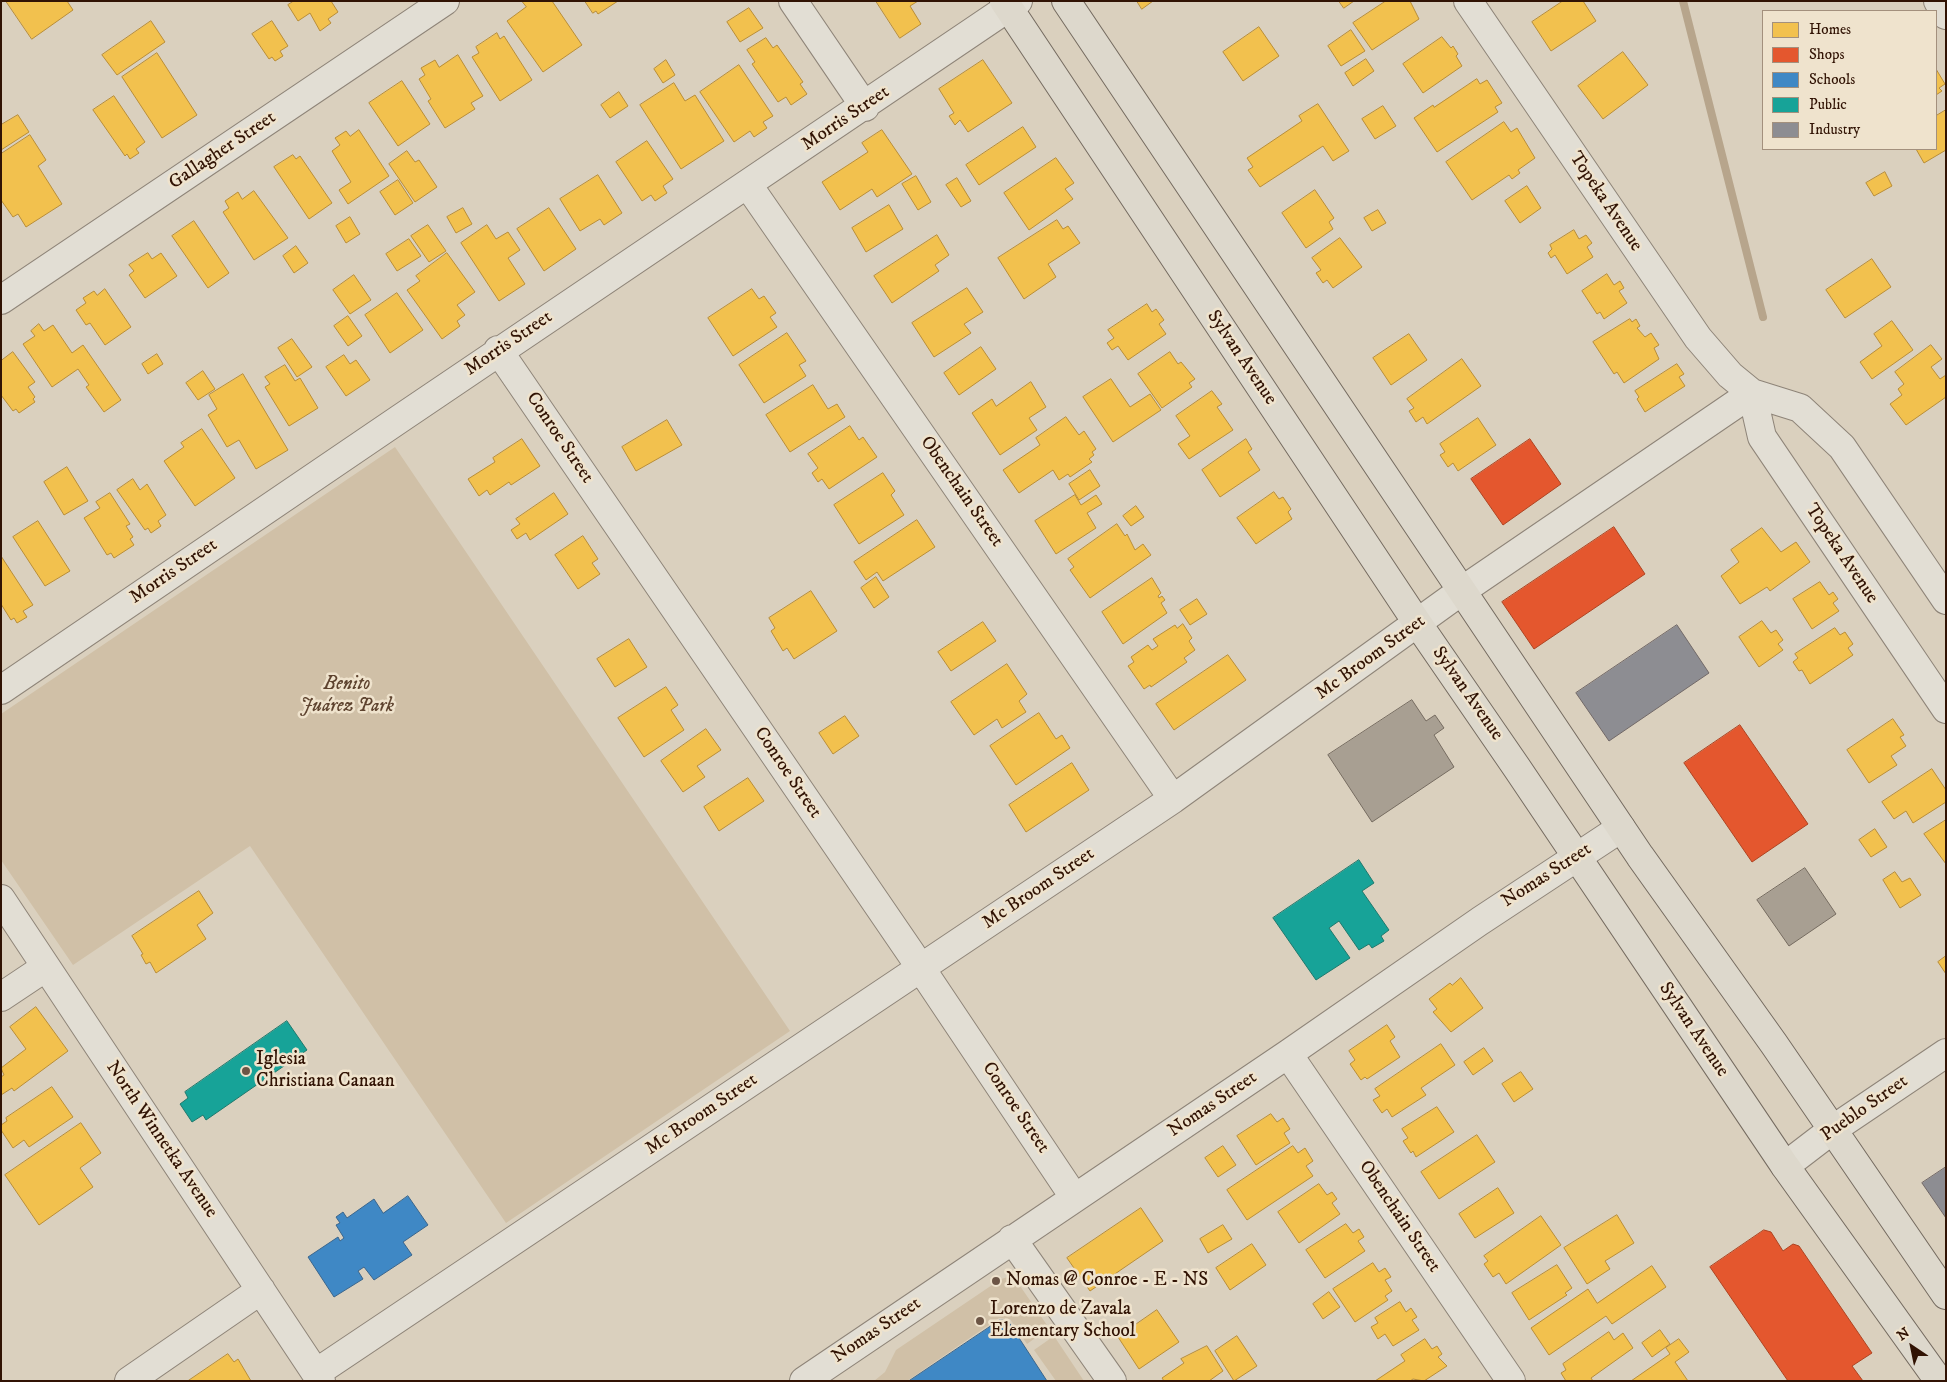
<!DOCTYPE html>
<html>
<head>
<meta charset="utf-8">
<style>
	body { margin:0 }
	#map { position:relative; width:1947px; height:1382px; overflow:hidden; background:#dad0be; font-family:"IM FELL DW Pica",serif }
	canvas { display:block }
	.frame { position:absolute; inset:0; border:2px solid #311304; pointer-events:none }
	.legend { position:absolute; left:1762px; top:10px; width:175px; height:140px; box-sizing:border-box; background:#efe3cd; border:1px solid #a3907d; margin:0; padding:6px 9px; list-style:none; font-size:15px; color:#311304 }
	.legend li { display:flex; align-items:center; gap:10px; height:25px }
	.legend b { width:25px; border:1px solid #a3907d }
	.north { position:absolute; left:1887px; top:1322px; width:50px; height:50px; -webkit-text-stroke:4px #efe3cd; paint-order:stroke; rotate:326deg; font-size:14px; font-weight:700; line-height:20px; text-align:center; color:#311304 }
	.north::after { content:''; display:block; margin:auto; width:18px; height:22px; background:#311304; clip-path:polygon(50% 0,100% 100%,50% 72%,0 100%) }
</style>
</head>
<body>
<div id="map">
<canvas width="1947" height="1382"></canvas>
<div class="frame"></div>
<ul class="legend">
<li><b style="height:14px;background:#f2c14e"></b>Homes</li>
<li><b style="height:14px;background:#e4572e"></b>Shops</li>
<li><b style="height:14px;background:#3f88c5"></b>Schools</li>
<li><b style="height:14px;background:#17a398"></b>Public</li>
<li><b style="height:14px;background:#8d8d92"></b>Industry</li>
</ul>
<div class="north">N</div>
</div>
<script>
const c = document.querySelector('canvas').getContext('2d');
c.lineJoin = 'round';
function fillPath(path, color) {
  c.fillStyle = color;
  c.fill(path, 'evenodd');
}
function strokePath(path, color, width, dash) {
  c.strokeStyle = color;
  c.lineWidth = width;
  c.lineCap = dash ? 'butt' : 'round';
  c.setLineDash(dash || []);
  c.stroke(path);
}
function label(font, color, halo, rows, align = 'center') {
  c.font = font + ' "IM FELL DW Pica",serif';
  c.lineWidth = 5;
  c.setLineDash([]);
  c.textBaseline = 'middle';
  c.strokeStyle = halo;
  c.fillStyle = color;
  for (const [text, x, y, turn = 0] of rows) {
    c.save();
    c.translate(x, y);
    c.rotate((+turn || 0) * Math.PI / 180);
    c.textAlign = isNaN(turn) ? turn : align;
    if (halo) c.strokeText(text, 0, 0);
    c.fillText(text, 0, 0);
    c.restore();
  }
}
const green = new Path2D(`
	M395,447L790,1031L506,1223L250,846L73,965L1,860V714Z
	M1008,1277L1018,1283L1049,1328L1027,1344L1010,1319L999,1318L907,1381H874L885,1372L896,1350L1001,1279Z
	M1054,1336L1084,1381H1056L1034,1350Z`);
const homes = new Path2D(`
	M6,1H67L73,10L32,39Z
	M294,1H331L338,12L328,19L331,23L320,31L310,13L298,21L288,5Z
	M522,1H552L582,45L543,72L507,21L526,7Z
	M585,1H618L598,14L596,11L593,13Z
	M876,1H918L910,6L921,24L900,38Z
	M1137,1H1153L1142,9Z
	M1339,1H1354L1344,8Z
	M1386,1H1410L1419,19L1372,50L1353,23Z
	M1563,1H1583L1596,21L1551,51L1532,22Z
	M749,8L763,28L740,42L727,22Z
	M151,21L165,42L117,75L102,55Z
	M272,21L288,46L280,51L283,56L275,61L272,57L269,59L252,34Z
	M1259,27L1279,56L1243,81L1223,52Z
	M1351,30L1365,51L1341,66L1328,46Z
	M497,33L500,39L504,36L532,80L500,101L472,57L479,53L476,47Z
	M1442,37L1451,48L1453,46L1458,54L1456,56L1462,66L1423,93L1403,64Z
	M766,38L773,48L777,45L803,82L800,84L807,94L791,105L786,97L778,102L752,64L755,62L747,50Z
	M1623,52L1648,85L1603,119L1578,86Z
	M157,53L197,115L162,138L122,77Z
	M458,55L483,96L471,103L475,109L445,128L428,101L431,99L419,79L425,75L421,68L435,60L439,67Z
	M1366,59L1374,71L1353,86L1345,73Z
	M666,60L675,75L663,83L654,69Z
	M983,60L1012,103L968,132L960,120L955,125L949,116L954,113L939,89Z
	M739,65L773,116L763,122L767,128L754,137L750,131L734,142L700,92Z
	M1936,69L1945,84L1939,88L1942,91L1936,95Z
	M1477,79L1480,84L1487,80L1502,103L1495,107L1498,112L1437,152L1414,118L1433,105L1434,107Z
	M402,81L430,124L398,146L369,103Z
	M674,83L685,101L695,95L724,141L681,169L640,105Z
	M619,92L628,106L610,118L601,105Z
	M114,96L145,142L136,149L139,153L130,159L127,154L125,156L93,110Z
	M1318,104L1349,151L1333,161L1323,146L1260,187L1248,170L1253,167L1247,158L1302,121L1299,116Z
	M1383,106L1396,126L1375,139L1362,119Z
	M1946,110V150L1924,163L1916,149H1936V116Z
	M18,115L29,132L1,150V125Z
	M1504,122L1511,132L1517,128L1535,158L1518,170L1520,173L1512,179L1509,175L1472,200L1446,162Z
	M1023,127L1036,147L979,185L966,165Z
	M359,130L389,176L348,204L339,190L351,182L332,151L340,145L335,138L346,131L350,136Z
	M882,130L912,174L877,197L872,189L840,210L822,182L868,152L862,143Z
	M30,135L46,160L38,166L62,204L26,227L18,214L13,217L1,200V154Z
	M647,141L673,179L663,186L667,193L655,201L651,195L642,201L616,162Z
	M407,151L415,162L419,160L437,187L415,202L389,164Z
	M293,155L296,159L300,156L332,203L309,219L274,167Z
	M1056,158L1074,183L1065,189L1073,199L1029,230L1004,193Z
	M1885,172L1892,186L1874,196L1866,183Z
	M598,175L622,213L604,225L600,219L580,231L560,199Z
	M916,176L931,202L918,210L902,184Z
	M957,178L971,201L961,207L946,185Z
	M398,180L413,203L395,215L380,192Z
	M1527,186L1541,208L1520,223L1505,201Z
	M1315,190L1334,218L1329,222L1333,229L1306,248L1282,213Z
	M254,191L288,238L254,260L223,212L229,208L225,201L238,192L242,199Z
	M889,205L903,229L866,252L852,228Z
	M463,208L472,224L456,233L447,217Z
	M549,208L576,249L544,271L517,229Z
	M1378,210L1386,223L1372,231L1364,218Z
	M350,217L360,234L346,243L336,226Z
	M1057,220L1063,229L1068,226L1080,243L1048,264L1056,277L1024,299L998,258Z
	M194,221L229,273L208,288L172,236Z
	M428,225L446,251L429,262L411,236Z
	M487,225L496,239L508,232L520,250L508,258L525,284L499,301L461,243Z
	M1574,230L1579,239L1586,235L1592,243L1587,247L1593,257L1567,274L1555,255L1551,258L1548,253L1552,249L1550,245Z
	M937,235L949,255L935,265L939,271L892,303L874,276Z
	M1340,238L1362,267L1333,288L1327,280L1323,283L1316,273L1321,270L1312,258Z
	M409,239L421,256L397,271L386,254Z
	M296,246L308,263L294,273L283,256Z
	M148,253L152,259L161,253L177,276L145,298L129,275L134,271L129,265Z
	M447,253L475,292L457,305L465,315L457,321L460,326L442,339L407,290L420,281L416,276Z
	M1872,259L1891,287L1845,318L1826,290Z
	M1607,274L1614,285L1620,281L1624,288L1619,291L1627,303L1604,319L1600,312L1597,314L1582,291Z
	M354,275L371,300L350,314L333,290Z
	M967,288L983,312L964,324L971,333L934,357L912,323Z
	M105,289L131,327L105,345L90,323L86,325L76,310L86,303L83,298L94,291L97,295Z
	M752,289L759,299L764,296L776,313L770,317L777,327L733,356L708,318Z
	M397,293L423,330L390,353L365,315Z
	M1147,304L1152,312L1156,309L1164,320L1159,324L1166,334L1128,360L1118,346L1112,350L1107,343L1114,338L1108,330Z
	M348,316L362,336L348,346L334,326Z
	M1630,319L1632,322L1636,319L1640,326L1637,328L1645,337L1651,333L1659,345L1654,348L1659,359L1624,383L1617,372L1614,374L1593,342Z
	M1892,321L1913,350L1872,379L1860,362L1882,346L1874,334Z
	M39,324L44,331L53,325L72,353L83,345L121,400L104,412L86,387L89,385L78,369L52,387L23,344L35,336L31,331Z
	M787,333L806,361L799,365L806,376L764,403L739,365Z
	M1409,334L1427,360L1391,385L1373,358Z
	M292,339L312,367L297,377L278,348Z
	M1931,345L1942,359L1931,367L1940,379L1946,375V397L1906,425L1890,404L1902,395L1898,389L1904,384L1895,372Z
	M981,347L996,369L959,395L944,373Z
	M13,352L35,382L28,387L35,397L33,399L35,402L19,413L16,409L13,411L1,395V361Z
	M1170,352L1178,364L1181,362L1195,379L1189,383L1192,387L1162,408L1138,374Z
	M157,354L163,364L148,374L142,364Z
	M344,355L350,364L356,360L370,380L346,396L326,367Z
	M1462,359L1481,386L1427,424L1423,417L1416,422L1409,411L1414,408L1407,399Z
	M1677,364L1684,374L1679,377L1685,386L1645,412L1637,399L1639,397L1635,391Z
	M285,365L295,381L300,378L318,408L289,426L265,387L270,384L265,377Z
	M203,371L215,389L198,400L186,383Z
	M243,374L288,450L256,469L239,440L227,447L208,415L217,409L209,395Z
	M1111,379L1130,407L1150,394L1161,410L1113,442L1083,397Z
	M1031,382L1046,407L1029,418L1037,430L1000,455L972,413L992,399L996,406Z
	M813,385L828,409L837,404L845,417L790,452L766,415Z
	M1212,391L1222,404L1217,407L1233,430L1189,459L1178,444L1190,436L1176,416Z
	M1066,417L1079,435L1084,431L1096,449L1092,452L1094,455L1089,459L1092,462L1070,477L1068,474L1059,480L1053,470L1019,493L1003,470L1040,445L1036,438Z
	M1478,418L1496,445L1458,471L1453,463L1448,467L1440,455L1445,452L1440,444Z
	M667,420L682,445L636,471L622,447Z
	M850,426L859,440L863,437L877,457L829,489L822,479L818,482L812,473L818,468L808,454Z
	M202,429L235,478L195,506L164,461L184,447L181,443Z
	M522,439L540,466L511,485L509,482L490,495L487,490L479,496L468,479L495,462L493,458Z
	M1246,439L1252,449L1248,452L1260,470L1220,497L1202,470Z
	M67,467L88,501L64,515L44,482Z
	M1090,470L1100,486L1079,500L1069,484Z
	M883,473L895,491L891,495L904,515L859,544L834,505Z
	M133,479L140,490L147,484L166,515L158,521L161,526L151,533L148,528L145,530L117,490Z
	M1274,492L1279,499L1283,497L1291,509L1288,512L1292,519L1256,544L1237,518Z
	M110,493L130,524L126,526L133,537L130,539L134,545L114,558L111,553L107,555L84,518L100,508L96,502Z
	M554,493L568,514L530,540L526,533L517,539L511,530L520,524L516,519Z
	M1075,495L1081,505L1096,495L1102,504L1087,513L1096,528L1056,554L1035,521Z
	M1136,506L1144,517L1131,526L1123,516Z
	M917,520L935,547L883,581L877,572L866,580L854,562Z
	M38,521L70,571L45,586L13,537Z
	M1117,524L1125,536L1127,534L1135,550L1143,544L1151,555L1090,598L1070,570L1074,567L1068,559Z
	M1762,528L1781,552L1796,542L1810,562L1770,591L1767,587L1740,604L1721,576L1739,562L1731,550Z
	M583,536L598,559L592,563L600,574L578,589L555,555Z
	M1,556L33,605L23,611L27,617L17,623L14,618L11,620L1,604Z
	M876,577L889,597L874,608L861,588Z
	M1152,578L1161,593L1158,596L1159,598L1162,596L1165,600L1161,603L1167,613L1123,644L1102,612Z
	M1820,582L1829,595L1833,592L1838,599L1833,603L1839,611L1812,629L1793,599Z
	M811,591L837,631L794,659L787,648L783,651L771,631L775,628L769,618Z
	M1197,599L1207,614L1190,625L1180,610Z
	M1762,621L1771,633L1776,630L1783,640L1778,644L1783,650L1759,667L1739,637Z
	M983,622L996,641L951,671L938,652Z
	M1183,624L1192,638L1189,641L1195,650L1184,658L1187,662L1151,687L1150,685L1144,689L1128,666L1134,662L1131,657L1148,645L1152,650L1158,646L1153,639L1175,625L1177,628Z
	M1835,628L1840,635L1845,632L1853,644L1848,648L1853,655L1810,684L1802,670L1799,671L1793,662L1798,658L1795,654Z
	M629,639L647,667L615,687L597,659Z
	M1228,655L1246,680L1174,730L1156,704Z
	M1007,664L1027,694L1019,701L1026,712L1002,728L997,719L974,735L951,702Z
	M666,687L678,705L671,710L684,730L644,757L618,718Z
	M1039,713L1056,739L1062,735L1070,748L1016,785L990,746Z
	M845,716L859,736L833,754L819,733Z
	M1893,719L1904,735L1900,737L1906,746L1891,756L1897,765L1869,783L1847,750Z
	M706,729L721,750L697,766L705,777L683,792L661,761Z
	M1072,763L1089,790L1026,832L1009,805Z
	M1932,769L1946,790V802L1913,823L1906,811L1894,819L1882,802Z
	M748,778L764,801L719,831L704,807Z
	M1946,820V864L1924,834Z
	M1875,829L1887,847L1871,857L1859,840Z
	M1895,872L1902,882L1910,878L1921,895L1900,908L1883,880Z
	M199,891L213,913L197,925L206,939L156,973L150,962L146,964L141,955L143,954L132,936Z
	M1946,956V974L1938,962Z
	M1461,978L1483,1008L1451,1032L1433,1012L1437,1009L1429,999L1450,983L1452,985Z
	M36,1007L68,1051L14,1091L12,1088L1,1095V1077L4,1075L1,1068L26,1049L10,1027Z
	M1387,1025L1395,1037L1390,1041L1400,1057L1367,1079L1365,1077L1361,1080L1350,1064L1355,1060L1349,1051Z
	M1441,1044L1455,1065L1421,1088L1426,1095L1392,1117L1387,1109L1382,1113L1373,1100L1380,1096L1375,1089Z
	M1484,1048L1493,1061L1473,1075L1464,1062Z
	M1521,1072L1533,1089L1514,1102L1502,1084Z
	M52,1087L73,1117L29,1147L24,1140L13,1148L1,1130V1125L7,1121L6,1118Z
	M1437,1107L1454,1132L1416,1157L1413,1151L1411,1153L1403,1141L1408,1138L1402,1129Z
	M1271,1114L1277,1122L1283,1118L1290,1129L1284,1133L1290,1143L1256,1165L1237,1136Z
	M81,1123L101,1153L80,1168L93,1187L39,1225L5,1175Z
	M1477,1135L1495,1162L1439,1199L1421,1172Z
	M1223,1146L1236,1165L1218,1177L1205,1158Z
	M1293,1146L1298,1153L1305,1148L1313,1161L1306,1166L1313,1176L1247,1220L1227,1190Z
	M1319,1184L1327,1195L1332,1192L1337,1199L1332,1203L1340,1214L1299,1243L1278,1212Z
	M1498,1188L1514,1213L1475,1238L1459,1214Z
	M1141,1208L1163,1241L1090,1291L1067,1258Z
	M1617,1215L1634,1243L1605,1261L1610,1269L1587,1284L1564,1248Z
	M1541,1216L1561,1245L1506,1284L1499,1273L1493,1277L1484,1264L1488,1261L1484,1256Z
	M1346,1224L1353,1233L1359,1229L1364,1237L1358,1241L1365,1251L1325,1278L1306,1250Z
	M1223,1225L1232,1239L1208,1253L1200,1239Z
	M1252,1244L1266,1265L1230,1290L1216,1268Z
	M1373,1263L1379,1272L1385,1268L1391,1277L1385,1280L1392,1291L1385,1296L1388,1300L1355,1322L1333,1289Z
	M1557,1265L1572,1288L1565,1293L1567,1295L1529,1320L1512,1293Z
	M1652,1266L1666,1287L1612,1324L1606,1316L1549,1355L1531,1328L1588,1289L1597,1303Z
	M1329,1292L1340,1307L1323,1319L1313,1304Z
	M1400,1302L1406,1312L1411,1308L1417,1317L1412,1320L1419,1330L1393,1346L1385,1334L1378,1339L1371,1327L1378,1323L1375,1318Z
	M1157,1310L1179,1342L1139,1369L1118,1337Z
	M1660,1330L1670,1344L1652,1357L1642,1343Z
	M1609,1332L1614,1340L1623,1333L1633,1348L1591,1378L1593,1381H1566L1561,1373L1566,1370L1563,1364Z
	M1237,1336L1257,1366L1234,1381L1215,1351Z
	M1425,1339L1432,1349L1437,1346L1442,1354L1438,1357L1447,1366L1424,1381L1413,1379L1410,1381H1375L1405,1361L1401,1355Z
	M1679,1339L1689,1352L1675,1362L1688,1381H1631L1670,1354L1666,1348Z
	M1207,1346L1223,1371L1209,1381H1164L1162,1378L1184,1363L1181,1359Z
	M228,1354L234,1362L238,1359L251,1381H188Z`);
const shops = new Path2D(`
	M1530,439L1561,484L1503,525L1471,479Z
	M1614,527L1645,574L1534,649L1502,602Z
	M1740,725L1808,824L1752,862L1684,763Z
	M1764,1230L1771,1232L1783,1251L1793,1244L1799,1246L1872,1353L1852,1366L1863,1381H1788L1710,1267Z`);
const schools = new Path2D(`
	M408,1196L428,1225L403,1242L412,1255L374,1280L364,1267L358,1271L363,1279L334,1297L308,1257L338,1237L340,1241L344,1238L336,1225L340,1223L336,1217L343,1212L347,1218L374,1199L383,1213Z
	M1000,1320L1008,1321L1047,1381H909Z`);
const public = new Path2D(`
	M1359,860L1374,883L1362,891L1389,930L1381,936L1384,941L1372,948L1369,944L1359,950L1339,921L1329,928L1350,958L1316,980L1273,918Z
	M287,1021L307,1050L206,1120L203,1115L192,1122L180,1104L188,1098L185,1092Z`);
const industry = new Path2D(`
	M1677,625L1709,673L1609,741L1576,693Z
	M1946,1167V1218L1922,1183Z`);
const stream = new Path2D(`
	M1683,1L1763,317`);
const building = new Path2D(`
	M1412,700L1426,721L1435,715L1444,728L1434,735L1454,767L1372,822L1328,755Z
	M1805,868L1836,914L1789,946L1757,900Z`);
const minor = new Path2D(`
	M793,1L865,107
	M1468,1L1698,338L1730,375L1752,393L1800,408L1842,447L1946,600
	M1938,1L1946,15
	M748,185L1173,799
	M1,300L445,1
	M498,350L910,952L1074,1197
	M1752,393L1762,437L1946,709
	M1,690C339,459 679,230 1018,1
	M1,899L321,1381
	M1,997L46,967
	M1288,1054L1511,1381
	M1785,1166L1832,1130L1946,1053
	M1012,1239L1112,1381
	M316,1373L1173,799L1460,592L1752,393
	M129,1381L261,1290
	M804,1381L1288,1054L1480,921L1621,828`);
const major = new Path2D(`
	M1004,1L1418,624L1517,768L1785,1166L1939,1381
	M1066,1L1640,856L1774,1044L1946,1295`);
const markers = [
	[246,1071,5,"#6c5545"],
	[996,1281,5,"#6c5545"],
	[980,1321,5,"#6c5545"]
];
const streetNames = [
	["Morris Street",846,119,-34],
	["Gallagher Street",223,151,-34],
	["Topeka Avenue",1605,202,56],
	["Morris Street",509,344,-34],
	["Sylvan Avenue",1241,358,56],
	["Conroe Street",559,438,56],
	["Obenchain Street",961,492,55],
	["Topeka Avenue",1841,554,56],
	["Morris Street",174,572,-34],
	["Mc Broom Street",1371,658,-36],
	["Sylvan Avenue",1467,694,55],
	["Conroe Street",787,773,56],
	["Nomas Street",1547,876,-33],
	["Mc Broom Street",1039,889,-34],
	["Sylvan Avenue",1693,1030,56],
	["Nomas Street",1213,1105,-34],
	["Conroe Street",1015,1108,56],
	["Pueblo Street",1865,1109,-35],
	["Mc Broom Street",702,1115,-34],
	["North Winnetka Avenue",161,1140,56],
	["Obenchain Street",1399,1217,56],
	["Nomas Street",877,1331,-34]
];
const parkNames = [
	["Benito",347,685],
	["Juárez Park",347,707]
];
const poiNames = [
	["Iglesia",256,1060],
	["Christiana Canaan",256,1082],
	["Nomas @ Conroe - E - NS",1006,1281],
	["Lorenzo de Zavala",990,1310],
	["Elementary School",990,1332]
];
fillPath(green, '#d0c0a7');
fillPath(homes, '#f2c14e');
strokePath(homes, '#b88d38', 1);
fillPath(shops, '#e4572e');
strokePath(shops, '#ae4321', 1);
fillPath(schools, '#3f88c5');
strokePath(schools, '#3b658b', 1);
fillPath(public, '#17a398');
strokePath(public, '#1f786c', 1);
fillPath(industry, '#8d8d92');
strokePath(industry, '#716867', 1);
strokePath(stream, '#b7a58c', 8);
fillPath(building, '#a89f92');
strokePath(building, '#756b60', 1);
strokePath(minor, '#8e8478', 30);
strokePath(major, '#756b60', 30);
strokePath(minor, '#e2ded4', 28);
strokePath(major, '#ddd8cc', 28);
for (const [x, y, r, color] of markers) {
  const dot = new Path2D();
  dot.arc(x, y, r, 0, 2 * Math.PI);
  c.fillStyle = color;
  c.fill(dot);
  strokePath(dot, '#efe3cd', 2);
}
label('19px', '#311304', '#efe3cd', streetNames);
label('italic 19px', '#5e432f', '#efe3cd', parkNames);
label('19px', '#311304', '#efe3cd', poiNames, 'left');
</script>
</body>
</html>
